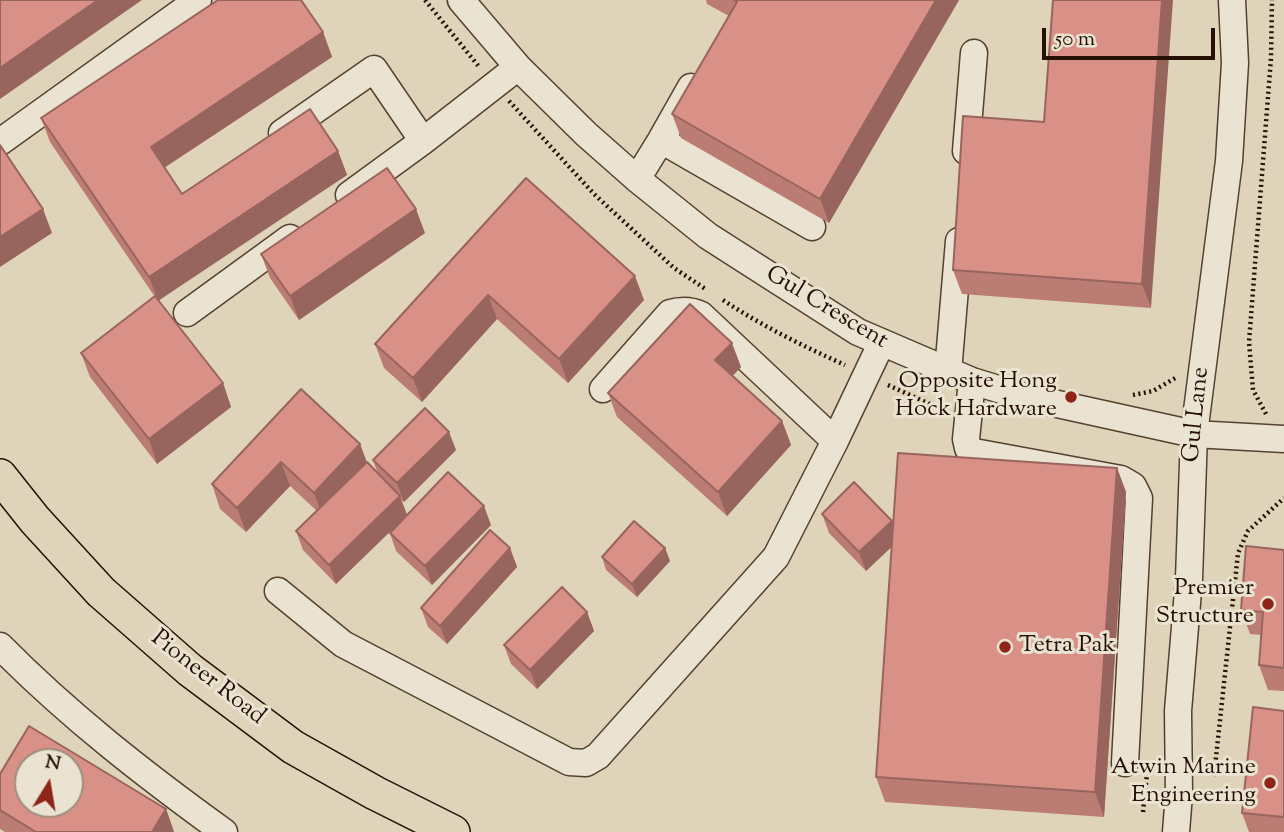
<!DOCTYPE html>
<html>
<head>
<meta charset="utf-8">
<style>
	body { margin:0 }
	#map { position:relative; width:1284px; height:832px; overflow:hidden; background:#dfd4ba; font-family:"Sorts Mill Goudy",serif }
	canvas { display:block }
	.north { position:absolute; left:14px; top:748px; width:70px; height:70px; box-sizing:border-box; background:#eae3d2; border:2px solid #9c8f7e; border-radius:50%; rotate:11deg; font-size:19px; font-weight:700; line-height:28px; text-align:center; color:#261001 }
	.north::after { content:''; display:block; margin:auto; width:24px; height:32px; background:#8f2418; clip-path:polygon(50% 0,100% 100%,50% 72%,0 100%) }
	.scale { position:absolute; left:1042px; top:28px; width:173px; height:32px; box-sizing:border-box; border:4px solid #261001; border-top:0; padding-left:9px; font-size:21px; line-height:24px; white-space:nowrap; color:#261001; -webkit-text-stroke:5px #eae3d2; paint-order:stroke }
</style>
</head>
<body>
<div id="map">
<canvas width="1284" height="832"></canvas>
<div class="north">N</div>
<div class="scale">50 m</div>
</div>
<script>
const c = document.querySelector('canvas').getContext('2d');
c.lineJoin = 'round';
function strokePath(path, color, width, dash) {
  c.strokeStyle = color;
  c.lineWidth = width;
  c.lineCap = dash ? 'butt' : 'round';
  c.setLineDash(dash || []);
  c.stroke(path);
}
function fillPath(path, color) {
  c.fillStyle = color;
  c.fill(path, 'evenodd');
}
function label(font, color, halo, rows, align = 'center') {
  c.font = font + ' "Sorts Mill Goudy",serif';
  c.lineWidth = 6;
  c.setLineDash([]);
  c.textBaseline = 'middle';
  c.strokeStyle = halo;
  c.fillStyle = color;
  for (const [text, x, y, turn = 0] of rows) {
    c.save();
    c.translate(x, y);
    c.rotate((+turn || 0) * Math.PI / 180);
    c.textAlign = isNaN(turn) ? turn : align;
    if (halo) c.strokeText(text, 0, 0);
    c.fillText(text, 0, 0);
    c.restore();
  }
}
const path = new Path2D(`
	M425,0L480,68
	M509,101L594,194L674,268L707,290
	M723,300C762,326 803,346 845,365
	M888,385L947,412
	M1133,395L1153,391L1177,377
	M1266,414L1253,390L1249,342L1271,58L1272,0
	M1214,776L1238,553L1248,531L1284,498
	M1143,812L1147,774`);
const minor = new Path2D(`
	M461,0L518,67L586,134L637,179L708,236L858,332L972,381L1021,396L1194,434L1284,439
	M282,133L374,69L423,141
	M661,140L812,227
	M0,142L198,0
	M966,151L974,53
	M637,179L661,140L691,87
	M349,195L423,141L518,67
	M187,313L290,238
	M948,372L959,241
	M972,381L966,439L968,448L974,452L1121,479L1133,486L1139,498L1125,763
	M603,389L670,313C681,310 691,310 701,315L835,441
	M278,591L343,644L569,762L586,763L598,756L776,557L835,441L881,344
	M0,646C68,715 145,775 224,832
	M1176,832L1179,794L1178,711L1189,579L1194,434L1229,161L1235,63L1232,0`);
const major = new Path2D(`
	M0,476L35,520L101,592L190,670L293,747L375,793L453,832`);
const wall = new Path2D(`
	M706,0H959L829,223L681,138L672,114L729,16L707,4Z
	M1053,0L1151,308L962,294L953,270L1044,122Z
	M323,32L332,57L164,168L182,194L338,151L347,175L158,300L223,383L231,407L157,464L90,377L81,353L155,297L50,142L41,118Z
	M526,178L644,300L568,383L497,319L422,402L384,368L375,344Z
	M425,233L299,320L270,278L261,254Z
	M741,367L732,376L782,421L791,445L727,516L617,417L608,393Z
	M301,389L360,444L367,463L378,474L373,460L456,450L404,502L401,500L407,515L491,525L432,585L396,551L390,533L396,526L336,584L303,550L296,531L317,511L290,486L246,532L220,509L212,484Z
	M1117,468L1126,492L1104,817L885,802L876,777L892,546L866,571L829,533L822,514L893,525Z
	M510,548L517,567L447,644L428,627L421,608Z
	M665,548L670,561L637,597L606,570L602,557Z
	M1284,550V691L1268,690L1259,665L1262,635L1250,634L1241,610Z
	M587,612L594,631L537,689L511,664L504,645Z
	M1284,711V832H1249L1242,813Z
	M0,774L166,809L174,832H5L0,829Z`);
const shadedWall = new Path2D(`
	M98,0H142L0,99V68Z
	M936,0H959L829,223L820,199Z
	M1162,0H1173L1151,308L1142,284Z
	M323,32L332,57L159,171L151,147Z
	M338,151L347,175L158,301L149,277Z
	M43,209L52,233L0,267V237Z
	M416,209L425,233L299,320L290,296Z
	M635,276L644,300L568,383L559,359Z
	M488,295L497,319L422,402L413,378Z
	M732,343L741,367L724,385L715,360Z
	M223,383L231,407L157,464L149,439Z
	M782,421L791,445L727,516L718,492Z
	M449,432L456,450L404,502L397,483Z
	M360,444L369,468L323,517L314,493Z
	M281,462L290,486L246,532L237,508Z
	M1117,468L1126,492L1104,817L1095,792Z
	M400,496L407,515L336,584L329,565Z
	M484,506L491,525L432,585L425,566Z
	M892,521L899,540L866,571L859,552Z
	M510,548L517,567L447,644L440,626Z
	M665,548L670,561L637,597L632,584Z
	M587,612L594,631L537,689L530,670Z
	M166,809L174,832H152Z`);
const building = new Path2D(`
	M0,0H98L0,68Z
	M218,0H301L323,32L151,147L182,194L310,109L338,151L149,277L41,118Z
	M734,0H936L820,199L672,114L737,2Z
	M1053,0H1162L1142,284L953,270L963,116L1044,122Z
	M0,145L43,209L0,237Z
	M387,168L416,209L290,296L261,254Z
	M526,178L635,276L559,359L488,295L413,378L375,344Z
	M155,296L223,383L149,439L81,353Z
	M690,304L732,343L715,360L782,421L718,492L608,393Z
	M301,389L360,444L314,493L281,462L237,508L212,484Z
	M425,408L449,432L397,483L373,460Z
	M898,453L1117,468L1095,792L876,777Z
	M367,462L400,496L329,565L296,531Z
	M448,472L484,506L425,566L390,533Z
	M854,482L892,521L859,552L822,514Z
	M634,521L665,548L632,584L602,557Z
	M490,530L510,548L440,626L421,608Z
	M1246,546L1284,550V668L1259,665L1263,612L1241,610Z
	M562,587L587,612L530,670L504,645Z
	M1253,707L1284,711V817L1242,813Z
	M29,726L166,809L152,832H36L0,810V774ZM28,762H70V804H28Z`);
const markers = [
	[1071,397,7,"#8f2418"],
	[1268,604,7,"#8f2418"],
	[1005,647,7,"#8f2418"],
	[1270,783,7,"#8f2418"]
];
const streetNames = [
	["Gul Crescent",826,309,31],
	["Gul Lane",1198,415,-84],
	["Pioneer Road",207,679,38]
];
const poiNames = [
	["Opposite Hong",1057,383],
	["Hock Hardware",1057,411],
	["Premier",1254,590],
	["Structure",1254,618],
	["Tetra Pak",1019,647,"left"],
	["Atwin Marine",1256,769],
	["Engineering",1256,797]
];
strokePath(minor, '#54412f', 29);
strokePath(major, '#261001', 36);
strokePath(path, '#261001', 4.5, [2, 3.5]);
strokePath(minor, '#eae3d2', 26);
strokePath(major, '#dfd4ba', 33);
fillPath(wall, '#bb7c73');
fillPath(shadedWall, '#98655e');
fillPath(building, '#d99086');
strokePath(building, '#98655e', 2);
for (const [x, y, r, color] of markers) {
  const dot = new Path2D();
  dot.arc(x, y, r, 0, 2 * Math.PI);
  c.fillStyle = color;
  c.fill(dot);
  strokePath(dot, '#eae3d2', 2.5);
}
label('24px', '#261001', '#eae3d2', streetNames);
label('24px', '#261001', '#eae3d2', poiNames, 'right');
</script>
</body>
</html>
